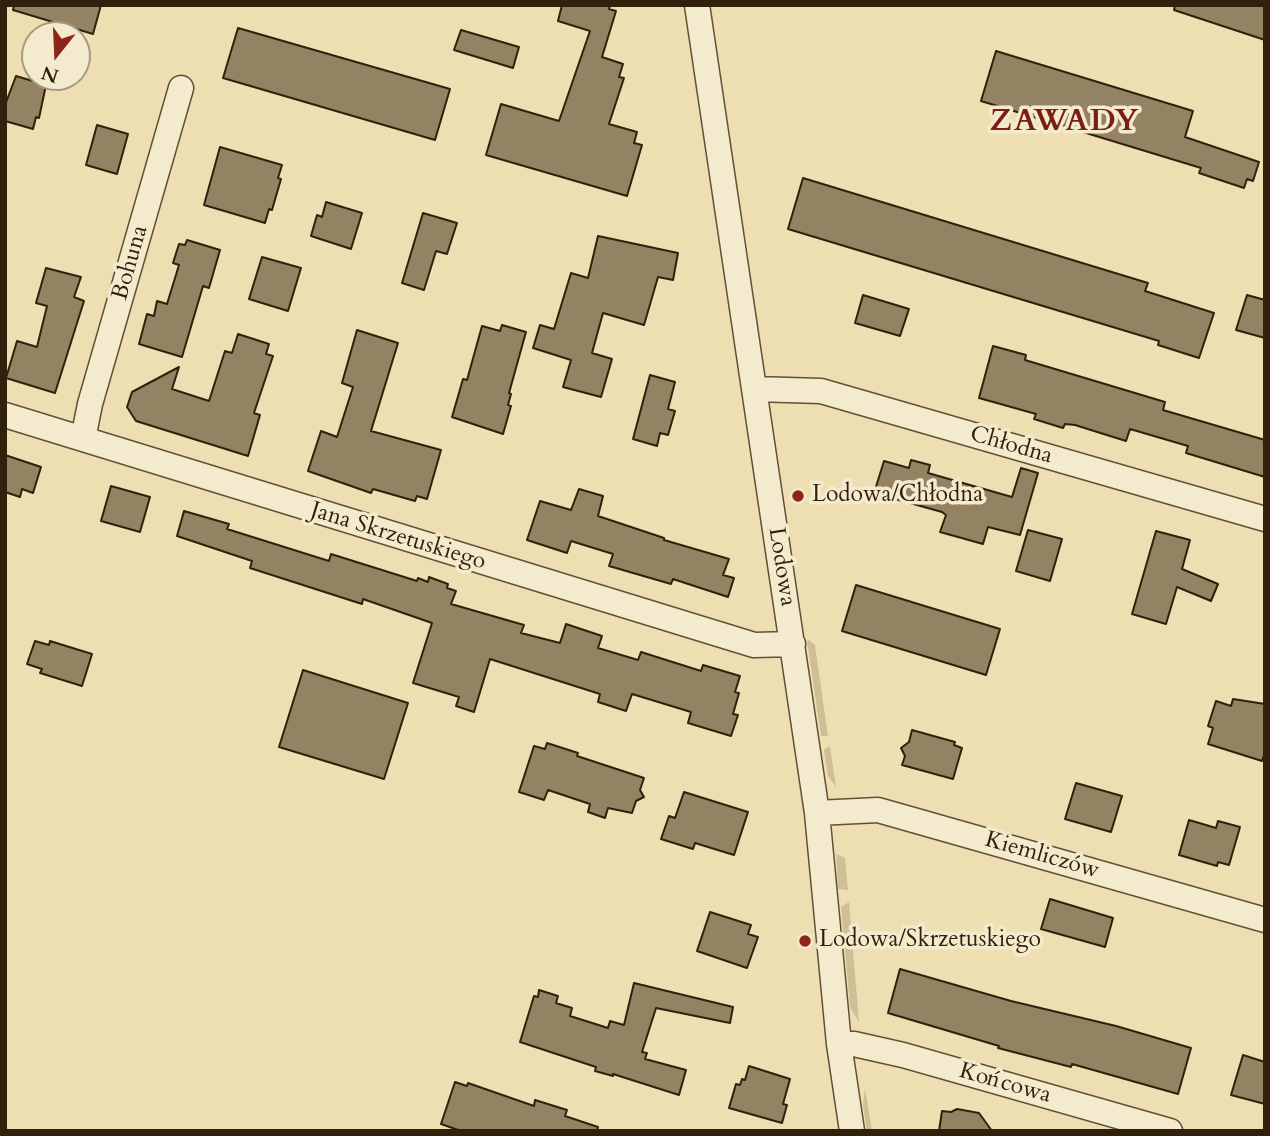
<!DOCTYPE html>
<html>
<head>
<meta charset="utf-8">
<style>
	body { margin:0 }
	#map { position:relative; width:1270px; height:1136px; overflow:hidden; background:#eedfb3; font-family:Cardo,serif }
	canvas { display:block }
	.frame { position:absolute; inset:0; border:7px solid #30200c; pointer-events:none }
	.north { position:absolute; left:21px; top:21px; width:70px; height:70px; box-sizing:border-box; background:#f4eace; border:2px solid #a69980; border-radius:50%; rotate:198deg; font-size:19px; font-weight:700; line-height:28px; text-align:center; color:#30200c }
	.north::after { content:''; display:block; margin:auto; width:24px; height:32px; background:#8f2418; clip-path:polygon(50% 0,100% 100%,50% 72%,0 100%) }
</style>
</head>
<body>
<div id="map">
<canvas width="1270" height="1136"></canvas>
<div class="frame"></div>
<div class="north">N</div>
</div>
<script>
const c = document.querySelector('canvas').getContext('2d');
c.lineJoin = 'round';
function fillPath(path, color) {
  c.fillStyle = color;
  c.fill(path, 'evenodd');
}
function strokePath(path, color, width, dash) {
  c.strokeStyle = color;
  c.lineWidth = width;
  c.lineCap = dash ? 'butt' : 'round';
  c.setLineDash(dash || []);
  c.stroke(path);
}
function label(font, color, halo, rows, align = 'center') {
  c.font = font + ' Cardo,serif';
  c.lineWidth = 7;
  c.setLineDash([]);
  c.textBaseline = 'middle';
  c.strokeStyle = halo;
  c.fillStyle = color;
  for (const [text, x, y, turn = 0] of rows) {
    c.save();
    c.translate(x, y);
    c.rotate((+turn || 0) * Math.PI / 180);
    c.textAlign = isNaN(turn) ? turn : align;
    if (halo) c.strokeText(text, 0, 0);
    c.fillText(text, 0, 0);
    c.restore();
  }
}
const green = new Path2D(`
	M809,640L815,645L828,736H821L807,641Z
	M827,747H830L836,787L828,776L824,750Z
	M836,854L845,858L848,890L838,889Z
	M849,902L859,1022L850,1007L841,907Z
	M865,1088L872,1131H867L863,1105Z`);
const building = new Path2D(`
	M14,5H101L93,34L13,10Z
	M562,5H610L609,9L616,11L602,57L623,64L619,77L624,78L609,124L637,132L634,143L642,145L627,196L486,155L501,104L559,121L590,31L558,21Z
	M1175,5H1265V40L1174,10Z
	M238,28L450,89L435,140L223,78Z
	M461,30L519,47L513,68L454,50Z
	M996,51L1193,111L1185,137L1259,162L1253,181L1247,179L1244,188L1199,173L1201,168L981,101Z
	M16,76L46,85L39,118L36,117L33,129L5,121V105Z
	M97,125L128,134L117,174L86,165Z
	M220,147L282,165L278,178L281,179L272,210L269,209L265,223L204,205Z
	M803,178L1148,283L1145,291L1214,313L1199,358L1158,345L1159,341L788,229Z
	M326,202L362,213L351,249L311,236L317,215L322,217Z
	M423,213L457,223L447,254L436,251L424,290L402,283Z
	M598,236L678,253L673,280L658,277L644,325L603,313L592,353L612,359L601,397L563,387L571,360L533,348L540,325L554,329L571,273L588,278Z
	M187,240L220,250L209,288L203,286L182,357L139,344L147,314L154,316L157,301L167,304L179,265L173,263L179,244L185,245Z
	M262,257L301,268L288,311L249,299Z
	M46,268L81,277L74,297L84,301L55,393L6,378L17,341L37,347L47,306L36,303Z
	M863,295L909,309L900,336L855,323Z
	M1247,295L1265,300V338L1236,330Z
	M502,325L526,332L509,393L511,394L508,405L511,406L503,434L452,417L463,379L467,380L482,326L500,331Z
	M357,330L398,343L371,431L441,450L427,499L417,496L415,501L373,489L371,493L308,471L321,431L337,437L353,387L342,383Z
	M238,334L269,344L266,354L273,356L254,413L260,415L248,456L136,421L127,407L132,392L179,367L172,389L209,401L225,351L232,353Z
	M993,346L1026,355L1025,360L1165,402L1163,410L1265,440V477L1186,453L1188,446L1130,429L1126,441L1075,425L1065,424L1063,428L1034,419L1036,414L979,398Z
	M650,375L675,382L668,409L675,411L668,435L660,433L657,446L633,439Z
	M5,455L41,467L33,493L22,489L20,497L5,492Z
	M911,460L930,465L928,473L1012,497L1021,468L1038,473L1020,535L988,527L983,544L940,532L946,515L942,512L874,493L884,461L909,468Z
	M111,486L150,497L140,532L101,521Z
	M579,489L603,496L598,516L664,538V540L729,559L723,575L734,578L728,597L673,579L671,584L609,566L613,554L571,541L567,553L527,540L540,501L571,510Z
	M184,511L229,524L227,529L329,561L331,554L417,581L418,578L428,582L429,577L448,584L447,588L456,591L451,604L524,625L521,633L560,643L566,624L602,636L598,648L638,660L641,652L701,671L703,665L740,676L735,692L739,693L733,714L738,715L731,736L688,723L691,712L632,694L626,711L598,702L600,694L490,659L474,712L456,706L459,697L413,683L432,623L363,599L362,604L250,568L252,561L177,536Z
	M1028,530L1062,539L1050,581L1016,571Z
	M1156,531L1190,540L1182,569L1218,584L1211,601L1177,587L1166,624L1132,614Z
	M856,585L1000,629L986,675L842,631Z
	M35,641L49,645L50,641L92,654L82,686L40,673L42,669L27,664Z
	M303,670L408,703L384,779L279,747Z
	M1233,699L1265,704V752L1262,761L1208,744L1213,728L1208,726L1216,701L1231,706Z
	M912,730L955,742L954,745L962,748L953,779L902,765L905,756L901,748L909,742Z
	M547,743L578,753L577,756L644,778L640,790L644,797L636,801L632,813L608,808L605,818L588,812L590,804L548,790L544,800L519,792L534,746L545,749Z
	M1076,783L1122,796L1111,832L1065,819Z
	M684,792L748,812L734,855L695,843L693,849L661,839L669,816L675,818Z
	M1189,820L1216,828L1218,821L1240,827L1229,865L1218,862L1217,866L1179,855Z
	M1050,899L1113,918L1105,947L1041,929Z
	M710,912L751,925L748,934L758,937L747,968L697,951Z
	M900,969L1011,1001L1116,1026L1191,1048L1178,1094L1072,1064L1071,1067L998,1048L999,1046L888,1013Z
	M634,983L733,1007L730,1023L656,1008L642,1052L647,1053L645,1059L686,1070L679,1095L613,1074V1076L595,1071L596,1067L520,1042L534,996L538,997L539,990L558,996L556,1003L572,1008L570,1016L608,1028L610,1021L624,1025Z
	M1243,1055L1265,1062V1104L1231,1095Z
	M749,1066L790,1079L783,1104L787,1105L782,1123L729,1108L736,1084L740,1085L742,1079L745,1080Z
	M455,1082L467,1086L468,1083L534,1106L535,1100L567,1110L565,1116L598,1127L597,1131H461L441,1124Z
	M957,1109L979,1113L992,1131H939L942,1111L951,1112Z`);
const minor = new Path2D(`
	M697,5L817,813L839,1044L852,1131
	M754,389L821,391L1265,519
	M5,415L754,645L793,644
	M83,439L90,404L181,88
	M817,813L878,810L1265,920
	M839,1044H854L903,1055L1170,1131`);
const markers = [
	[798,496,7,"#8f2418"],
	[805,941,7,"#8f2418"]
];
const streetNames = [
	["Bohuna",131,263,-74],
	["Chłodna",1011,446,16],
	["Jana Skrzetuskiego",398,537,17],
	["Lodowa",781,567,81],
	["Kiemliczów",1042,856,16],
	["Końcowa",1005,1084,16]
];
const poiNames = [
	["Lodowa/Chłodna",812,496],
	["Lodowa/Skrzetuskiego",819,941]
];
const districtNames = [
	["ZAWADY",1065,123]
];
fillPath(green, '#cebf97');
fillPath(building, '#938363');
strokePath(building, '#30200c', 2);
strokePath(minor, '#605036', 27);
strokePath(minor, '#f4eace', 24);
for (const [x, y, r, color] of markers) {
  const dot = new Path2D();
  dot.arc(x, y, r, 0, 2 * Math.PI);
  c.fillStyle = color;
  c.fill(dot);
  strokePath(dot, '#f4eace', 2.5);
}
label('23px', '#30200c', '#f4eace', streetNames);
label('23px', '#30200c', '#f4eace', poiNames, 'left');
c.letterSpacing = '2px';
label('bold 30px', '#7a1f14', '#f4eace', districtNames);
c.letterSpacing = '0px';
</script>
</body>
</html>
